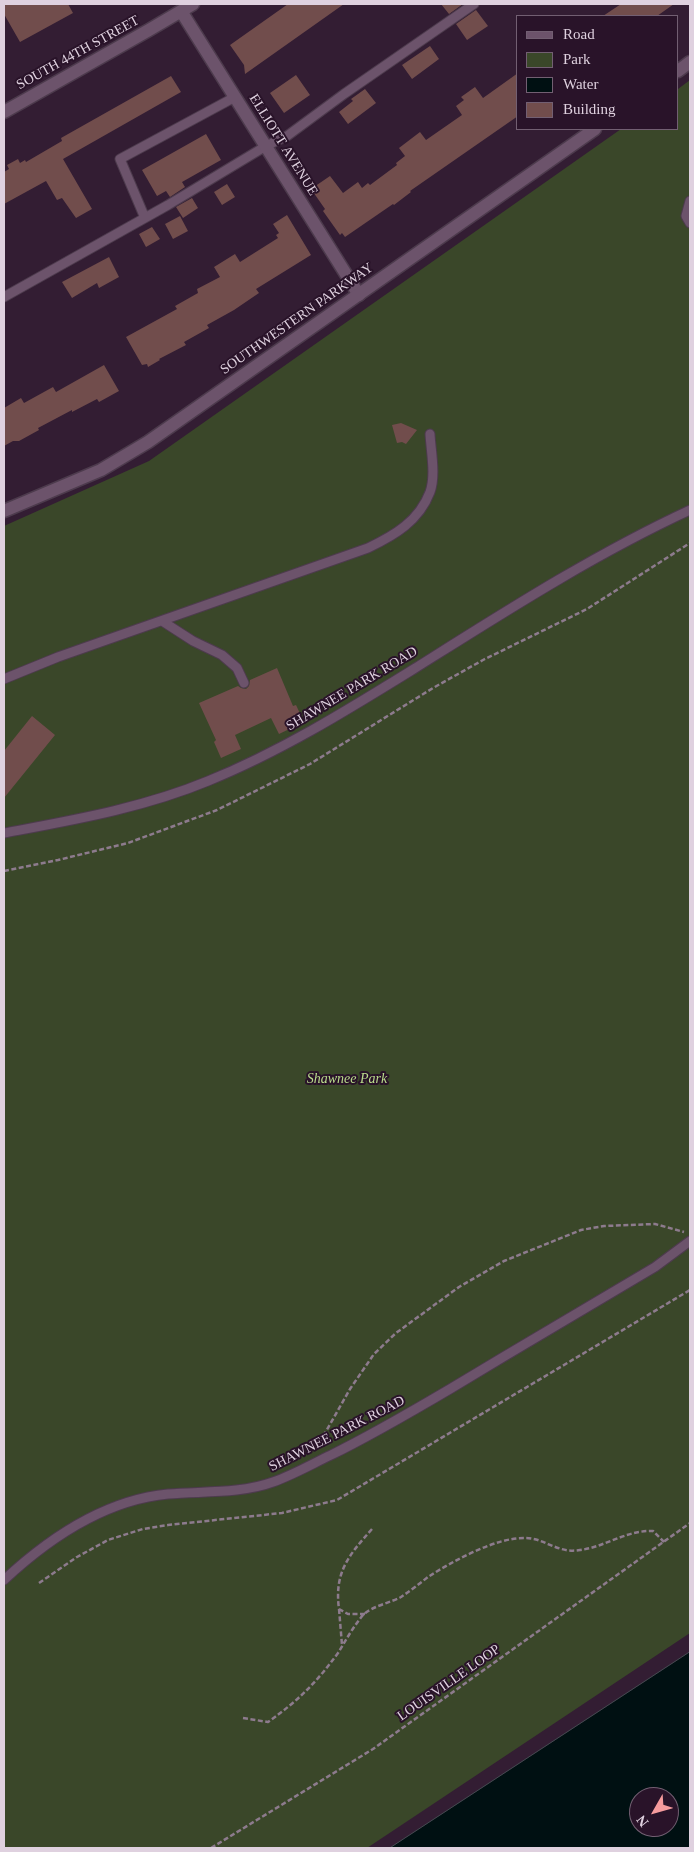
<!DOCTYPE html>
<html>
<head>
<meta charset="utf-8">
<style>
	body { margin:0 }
	#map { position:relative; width:694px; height:1852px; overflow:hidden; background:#331d33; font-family:"Times New Roman",serif }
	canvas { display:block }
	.frame { position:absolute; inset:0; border:5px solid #dfd1df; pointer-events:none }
	.legend { position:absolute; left:516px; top:15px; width:162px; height:115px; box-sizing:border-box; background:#291329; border:1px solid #725f72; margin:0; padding:6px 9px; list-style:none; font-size:15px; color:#dfd1df }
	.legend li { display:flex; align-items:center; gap:10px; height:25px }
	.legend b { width:25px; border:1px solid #725f72 }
	.north { position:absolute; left:629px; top:1787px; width:50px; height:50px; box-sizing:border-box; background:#291329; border:1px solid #725f72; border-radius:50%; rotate:232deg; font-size:14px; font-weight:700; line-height:20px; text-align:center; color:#dfd1df }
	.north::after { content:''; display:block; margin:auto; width:18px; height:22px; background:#f59b9d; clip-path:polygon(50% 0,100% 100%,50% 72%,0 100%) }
</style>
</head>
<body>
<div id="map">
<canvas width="694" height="1852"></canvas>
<div class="frame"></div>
<ul class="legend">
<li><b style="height:6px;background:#6c536b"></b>Road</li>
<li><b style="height:14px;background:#3a4729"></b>Park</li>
<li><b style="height:14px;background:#001012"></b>Water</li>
<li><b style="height:14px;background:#714d4c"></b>Building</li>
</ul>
<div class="north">N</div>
</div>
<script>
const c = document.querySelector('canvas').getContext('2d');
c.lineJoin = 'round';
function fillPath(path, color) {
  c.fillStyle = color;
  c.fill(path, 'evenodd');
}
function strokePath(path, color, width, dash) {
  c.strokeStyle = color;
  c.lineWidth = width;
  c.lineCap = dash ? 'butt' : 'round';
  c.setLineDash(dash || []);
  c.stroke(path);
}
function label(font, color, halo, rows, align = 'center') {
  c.font = font + ' "Times New Roman",serif';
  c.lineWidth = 4;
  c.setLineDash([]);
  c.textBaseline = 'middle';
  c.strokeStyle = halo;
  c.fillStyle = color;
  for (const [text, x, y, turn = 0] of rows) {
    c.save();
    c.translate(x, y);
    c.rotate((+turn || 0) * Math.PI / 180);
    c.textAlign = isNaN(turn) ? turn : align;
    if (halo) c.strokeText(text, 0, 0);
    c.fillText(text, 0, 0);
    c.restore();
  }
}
const green = new Path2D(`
	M690,80V1633L367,1848H4V526L149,461L621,129H678V89Z`);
const water = new Path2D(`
	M690,1652V1848H390ZM639,1797H669V1827H639Z`);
const building = new Path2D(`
	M4,4H68L73,13L20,42L4,14Z
	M288,4H344L245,74L244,65L230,45Z
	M441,4H463L449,14Z
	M621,4H674L657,16H603Z
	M476,10L488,26L467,40L456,24Z
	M430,46L439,59L412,79L402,65Z
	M518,73V116L410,191L411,192L394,205L393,204L345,237L342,233L340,235L323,211L325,209L311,189L330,176L343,193L358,182L362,188L368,183L370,185L397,165L396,163L405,156L399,148L420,132L426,140L462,115L456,106L464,100L461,97L475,87L483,98Z
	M296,75L310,95L284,113L270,93Z
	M171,76L181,92L63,159L92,209L76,218L62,198L57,200L46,181L4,204V172L9,169L7,165L18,159L20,163L25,160L26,162L62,141L61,138Z
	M365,89L376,103L348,124L339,112L353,101L351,99Z
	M206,134L221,160L182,182L185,187L170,197L166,191L157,196L142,170Z
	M227,184L235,197L222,205L214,192Z
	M192,198L198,208L183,218L176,207Z
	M287,215L311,255L256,289L259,293L234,310L207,325L209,328L184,342L186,345L159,359L160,360L148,367L147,364L142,365L126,337L177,309L175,306L198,293L197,289L220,277L214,267L235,254L240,262L278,238L276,235L279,233L273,224Z
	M180,216L188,231L173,239L165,224Z
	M152,227L160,239L146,247L139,234Z
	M109,257L119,277L99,288L97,283L72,298L62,282Z
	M104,365L119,391L99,402L97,399L72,412V410L38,428L39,430L19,441H13L4,446V408L21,398L24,403L53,387L56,392Z
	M401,423L417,430L406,444L402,442L397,443L392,425Z
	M277,668L293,706L296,705L304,722L279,734L271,718L235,735L241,749L221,758L214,742L216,740L199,703L238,686L241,688L246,689L249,686L250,680Z
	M32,716L55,735L4,798V751Z`);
const path = new Path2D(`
	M4,871L58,860L128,843L217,810L310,764L433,688L483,660L587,609L690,543
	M316,1449L350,1389L374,1354L396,1333L459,1287L504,1261L581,1230L604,1226L655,1224L684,1232
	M39,1583L77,1557L108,1540L143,1529L168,1525L282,1513L337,1500L690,1290
	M339,1609L342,1645
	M365,1614H348L339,1609C334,1572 349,1555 372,1529
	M243,1718L268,1722C299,1700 316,1683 338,1653C346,1640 353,1627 363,1615C372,1606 390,1603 401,1597C410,1591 419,1584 428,1577C453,1561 496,1537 526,1538C544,1538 558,1554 580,1550C605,1547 626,1530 653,1531L664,1542
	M211,1848L373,1749L690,1523`);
const lane = new Path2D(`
	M690,201L686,216L690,223
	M145,218L120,159L235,97
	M4,297L168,205L266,146L287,136L344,94L474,4
	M162,621L193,641L222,655L237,668L244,683
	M4,679L58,657L368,548C395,535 419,521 430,492C436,475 431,452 430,434
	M4,833C73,820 143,808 208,781C282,751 349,709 417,667C506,611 595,554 690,510
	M4,1580C49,1538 105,1500 168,1494C202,1491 240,1494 273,1482C293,1475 312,1464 331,1455C372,1435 411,1412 450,1389C518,1348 586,1308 655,1267L690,1241`);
const street = new Path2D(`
	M181,11L359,295
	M4,112L149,30L193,4`);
const secondary = new Path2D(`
	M678,71L690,62
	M4,511L101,470L148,442L595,129`);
const streetNames = [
	["SOUTH 44TH STREET",78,53,-29],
	["ELLIOTT AVENUE",283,145,58],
	["SOUTHWESTERN PARKWAY",297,319,-35],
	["SHAWNEE PARK ROAD",352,689,-31],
	["SHAWNEE PARK ROAD",337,1434,-27],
	["LOUISVILLE LOOP",449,1683,-35]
];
const parkNames = [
	["Shawnee Park",347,1079]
];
fillPath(green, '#3a4729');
fillPath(water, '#001012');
strokePath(water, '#434a50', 1);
fillPath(building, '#714d4c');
strokePath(lane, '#4d3b4d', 11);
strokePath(street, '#4d3b4d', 15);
strokePath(secondary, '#4d3b4d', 15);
strokePath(path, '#8d7b8d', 2.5, [5, 2.5]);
strokePath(lane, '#6c536b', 9);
strokePath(street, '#6c536b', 12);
strokePath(secondary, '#6c536b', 12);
label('14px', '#dfd1df', '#291329', streetNames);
label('italic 14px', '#badc8c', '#291329', parkNames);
</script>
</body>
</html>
